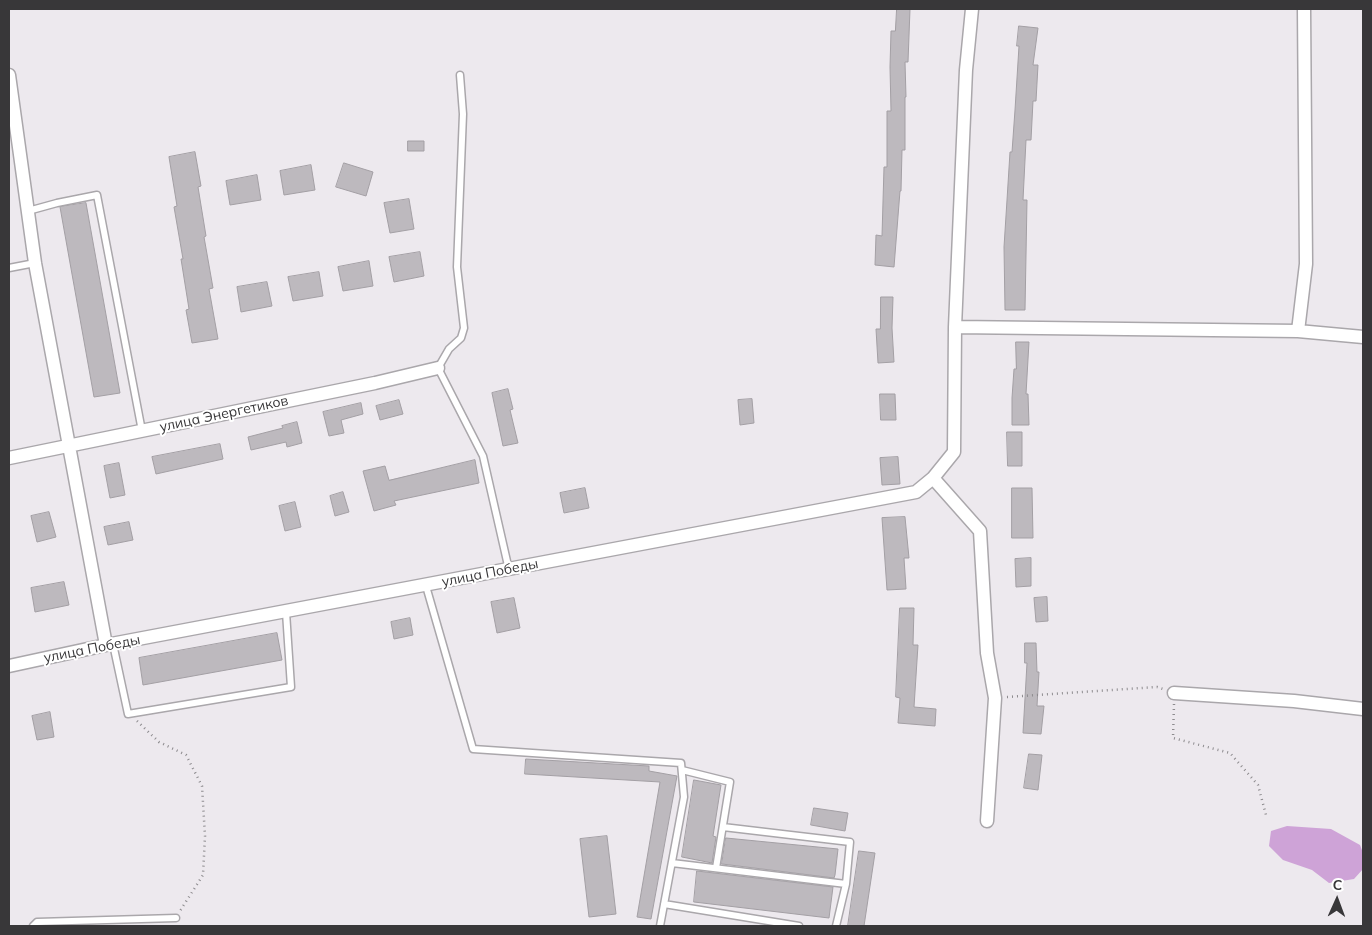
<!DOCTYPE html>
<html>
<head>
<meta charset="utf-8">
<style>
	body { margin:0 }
	#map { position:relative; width:1372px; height:935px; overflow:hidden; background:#ede9ee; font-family:Mulish,sans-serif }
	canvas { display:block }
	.frame { position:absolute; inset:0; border:10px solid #383739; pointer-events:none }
	.north { position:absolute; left:1312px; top:875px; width:50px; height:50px; -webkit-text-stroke:4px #fff; paint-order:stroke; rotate:2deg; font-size:14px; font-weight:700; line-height:20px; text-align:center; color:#383739 }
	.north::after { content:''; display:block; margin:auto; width:18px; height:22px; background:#383739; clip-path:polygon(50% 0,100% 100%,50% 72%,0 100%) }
</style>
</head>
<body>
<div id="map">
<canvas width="1372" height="935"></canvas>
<div class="frame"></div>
<div class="north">С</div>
</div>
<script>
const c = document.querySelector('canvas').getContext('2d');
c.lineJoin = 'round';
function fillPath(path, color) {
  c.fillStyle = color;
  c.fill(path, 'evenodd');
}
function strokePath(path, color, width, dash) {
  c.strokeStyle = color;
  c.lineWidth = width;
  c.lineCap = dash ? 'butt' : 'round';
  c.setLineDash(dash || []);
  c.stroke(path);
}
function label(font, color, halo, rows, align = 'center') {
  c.font = font + ' Mulish,sans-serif';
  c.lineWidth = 4;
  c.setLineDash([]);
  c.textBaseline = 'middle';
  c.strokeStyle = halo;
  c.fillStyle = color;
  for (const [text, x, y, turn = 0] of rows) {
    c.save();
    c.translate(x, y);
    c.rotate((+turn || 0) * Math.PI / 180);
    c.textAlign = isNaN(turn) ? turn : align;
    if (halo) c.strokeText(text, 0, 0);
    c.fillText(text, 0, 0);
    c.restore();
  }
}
const water = new Path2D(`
	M1287,826L1331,829L1360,845L1363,853V869L1354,879L1329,883L1312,870L1283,860L1269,846L1271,831Z`);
const building = new Path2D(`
	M897,9H910L908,62H905L906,97H905V150H902L901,191H900L894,267L875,265L876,235L882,236L884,167H887V111H891L890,67L891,31H895Z
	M1019,26L1038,28L1033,65H1038L1036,101H1033L1031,140H1026L1023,200H1027L1025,310H1005L1004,247L1007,200L1010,152H1012L1015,110L1019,46H1017Z
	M408,141H424V151H408Z
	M195,152L201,186L198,187L206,236L204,237L213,288L209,289L218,339L192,343L186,310L189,309L181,259H183L174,207L177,206L169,157Z
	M344,163L373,172L366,196L336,187Z
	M311,165L315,190L284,195L280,171Z
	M257,175L261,200L230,205L226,181Z
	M409,199L414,229L390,233L384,203Z
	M86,203L120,393L94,397L60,207Z
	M420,252L424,276L394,282L389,257Z
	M369,261L373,286L343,291L338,267Z
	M319,272L323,296L293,301L288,277Z
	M267,282L272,306L241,312L237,287Z
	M881,297H893L892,328L894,362L878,363L876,329H880Z
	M1016,342H1029L1026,394H1028L1029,425H1012V398L1014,369H1016Z
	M508,389L513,409L510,410L518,443L503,446L492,393Z
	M880,394H895L896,420H881Z
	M752,399L754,423L740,425L738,400Z
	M399,400L403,414L380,420L376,406Z
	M361,403L363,414L341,420L344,433L329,436L323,412Z
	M297,422L302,443L287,447L286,442L251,450L248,437L283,428L282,426Z
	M1007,432H1022V466H1008Z
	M220,444L223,459L156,474L152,457Z
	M898,457L900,484L882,485L880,458Z
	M475,460L479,483L394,501L396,505L374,511L363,471L385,466L389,480Z
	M119,463L125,495L110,498L104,466Z
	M585,488L589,508L564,513L560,493Z
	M1012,488H1032L1033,538H1012Z
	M343,492L349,512L335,516L330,496Z
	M295,502L301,527L285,531L279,506Z
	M49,512L56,537L37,542L31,516Z
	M905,517L909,558H904L906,589L887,590L882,518Z
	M129,522L133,540L108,545L104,527Z
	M1031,558V586L1016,587L1015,559Z
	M64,582L69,605L35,612L31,588Z
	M1047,597L1048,621L1036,622L1034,598Z
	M514,598L520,628L497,633L491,602Z
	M900,608H914L913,645H918L914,707L936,709L935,726L898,723L900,698L896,697Z
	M410,618L413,635L394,639L391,622Z
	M277,633L282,660L143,685L139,658Z
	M1025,643H1036L1037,672H1039L1037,706H1044L1041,734L1023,733L1027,663H1025Z
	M50,712L54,737L37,740L32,716Z
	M1029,754L1042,755L1038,790L1024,788Z
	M526,759L649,766V771L677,776L651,919L637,917L660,782L525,774Z
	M694,780L721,785L713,836L716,837L712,863L682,857Z
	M814,808L848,813L845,831L811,825Z
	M607,836L616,914L589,917L580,839Z
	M726,838L838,849L835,875L834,878L722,864Z
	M859,851L875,853L864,926H848Z
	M697,871L833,887L829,918L694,902Z`);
const path = new Path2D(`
	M1007,697L1157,687L1163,689
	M1174,704L1173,738L1230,753L1258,785L1266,815
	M137,721L159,742L186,755L202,786L205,836L203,875L180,911`);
const lane = new Path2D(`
	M460,75L463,114L457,267L464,328L461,338L449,349L438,368L483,456L509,570
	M28,211L57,203L97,195L142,431
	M9,268L35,263
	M426,586L473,749L681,763L684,797L660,926
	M113,644L128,714L291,687L286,612
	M682,770L730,782L716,868
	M723,827L850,842L846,884
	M672,863L846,884L836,926
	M664,904L799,926
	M33,926L37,922L176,918`);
const street = new Path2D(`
	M9,75L35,263L106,645
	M955,327L1298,331L1363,337
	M1298,331L1306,264L1304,9
	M9,458L375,383L438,368
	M933,478L980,531L987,653L995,698L987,821
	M9,666L106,645L916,492L933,478L954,452L955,327L966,70L972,9
	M1174,693L1294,701L1363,709`);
const streetNames = [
	["улица Энергетиков",224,414,-12],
	["улица Победы",490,573,-11],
	["улица Победы",92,649,-11]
];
fillPath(water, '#cea3d7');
fillPath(building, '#bdb9be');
strokePath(building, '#a39fa4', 1);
strokePath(lane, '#aaa7ab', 9);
strokePath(street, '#aaa7ab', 15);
strokePath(path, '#8d8b8e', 2.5, [1, 4]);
strokePath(lane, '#fff', 6);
strokePath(street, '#fff', 12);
label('14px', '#383739', '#fff', streetNames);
</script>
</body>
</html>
